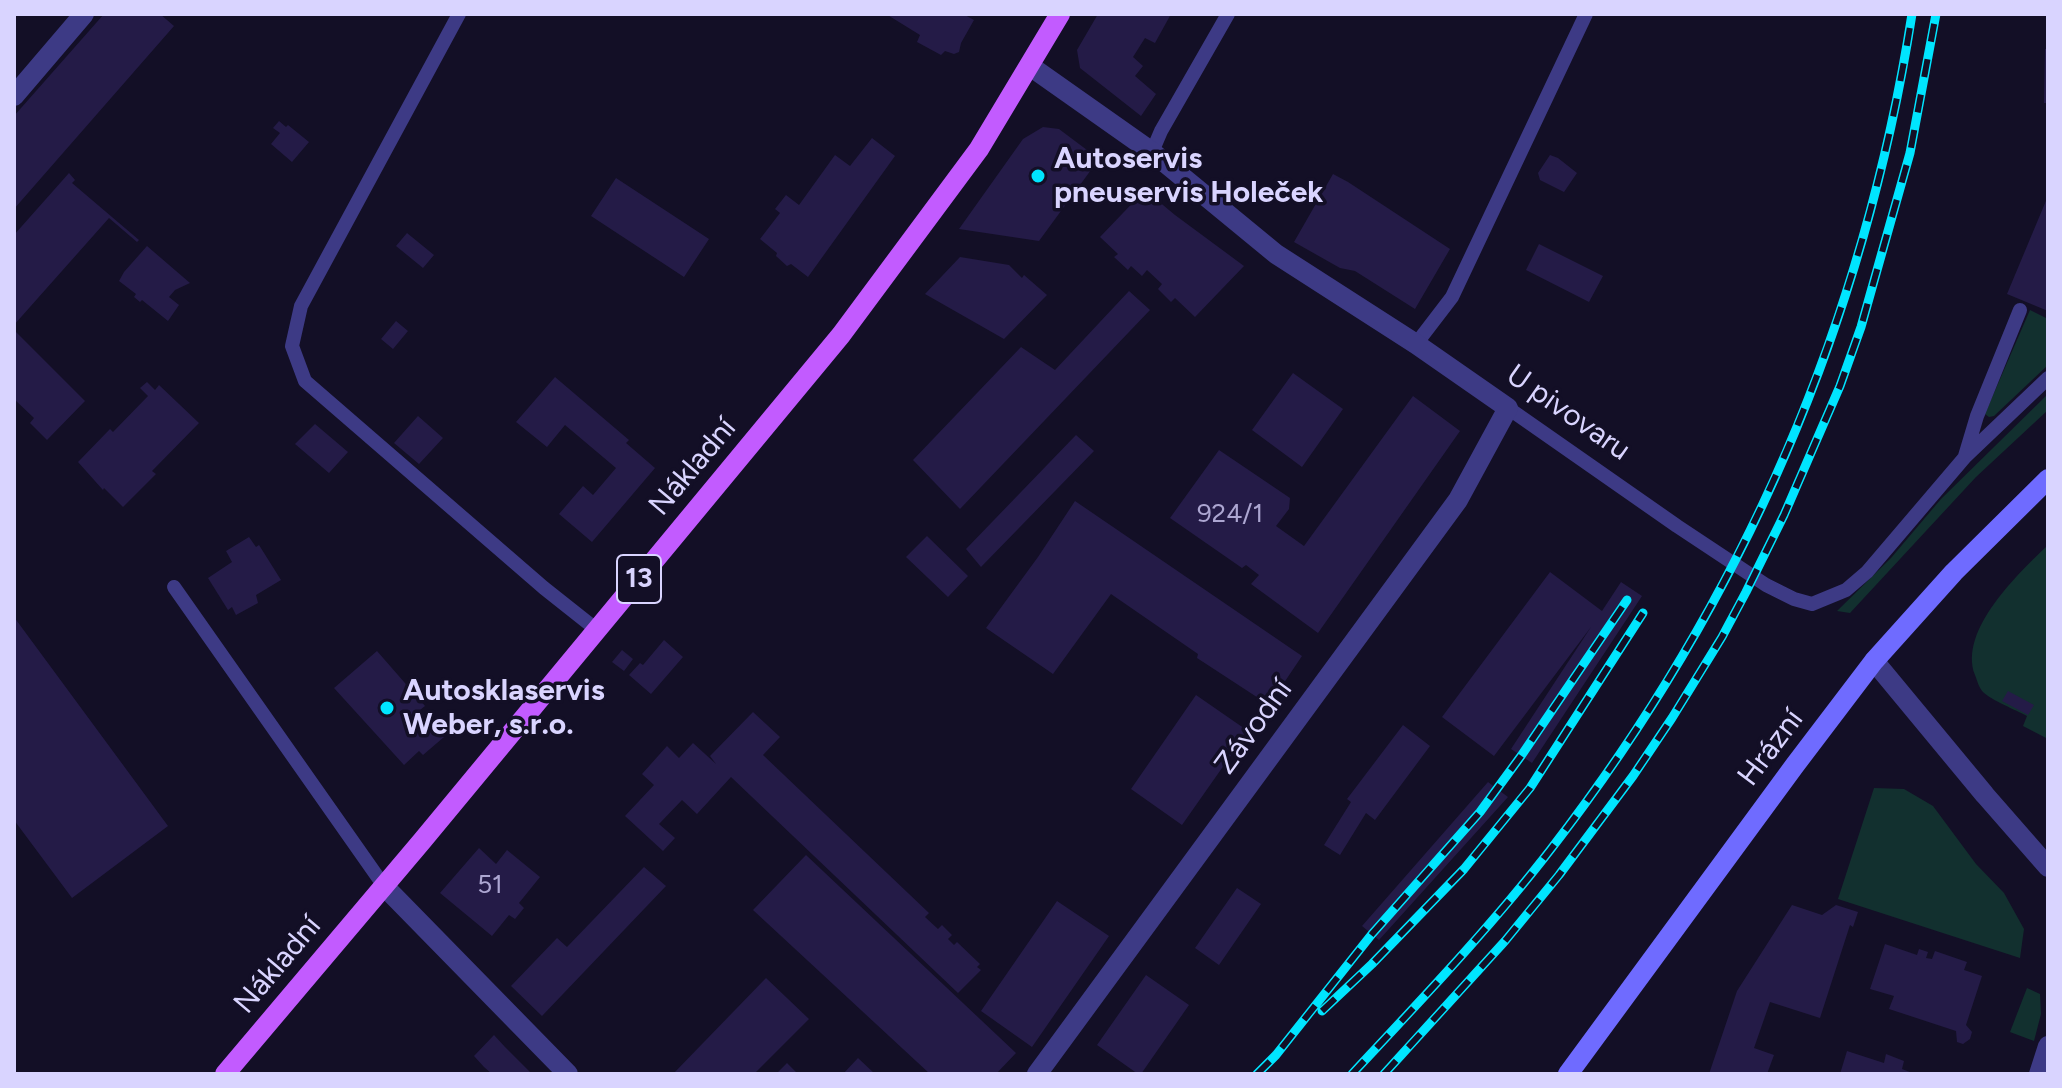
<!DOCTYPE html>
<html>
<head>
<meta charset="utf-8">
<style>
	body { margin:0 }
	#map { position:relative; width:2062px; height:1088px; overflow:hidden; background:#130f26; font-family:Figtree,sans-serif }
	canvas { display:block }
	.frame { position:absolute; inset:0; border:16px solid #d9d4ff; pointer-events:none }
</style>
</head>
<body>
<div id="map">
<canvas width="2062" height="1088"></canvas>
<div class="frame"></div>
</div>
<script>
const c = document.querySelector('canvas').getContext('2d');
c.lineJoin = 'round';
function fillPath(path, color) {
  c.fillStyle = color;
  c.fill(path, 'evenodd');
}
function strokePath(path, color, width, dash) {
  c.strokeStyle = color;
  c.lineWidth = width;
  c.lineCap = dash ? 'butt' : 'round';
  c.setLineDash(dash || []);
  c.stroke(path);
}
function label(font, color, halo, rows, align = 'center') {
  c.font = font + ' Figtree,sans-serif';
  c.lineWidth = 7;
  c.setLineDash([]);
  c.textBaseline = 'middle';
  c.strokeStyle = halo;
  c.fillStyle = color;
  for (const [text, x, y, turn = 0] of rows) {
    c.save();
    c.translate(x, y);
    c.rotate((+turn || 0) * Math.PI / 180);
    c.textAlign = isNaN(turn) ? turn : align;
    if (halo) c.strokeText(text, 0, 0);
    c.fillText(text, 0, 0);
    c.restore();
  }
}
const green = new Path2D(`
	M2030,310L2048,319V365L1994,416L1989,417L1985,414L1987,409Z
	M2048,394V410L1976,477L1850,613L1837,611L1891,558L1941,499Z
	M2048,545V739L2023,726L2027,716C2016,710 1991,700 1983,692C1979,688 1977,680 1975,675C1958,630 2019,573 2048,545Z
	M1874,788L1904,789L1933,806L1976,864L2004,893L2024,929L2020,958L1838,899Z
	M2027,988L2040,994L2041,1014L2034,1041L2010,1032Z`);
const building = new Path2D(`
	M104,14H160L174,26L14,209V116Z
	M886,14H963L974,20L961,43L959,52L954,54L945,51L941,55L917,42L920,35Z
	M1098,14H1171L1155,43L1145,38L1133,57L1143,66L1135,76L1156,94L1141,116L1080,68L1077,50Z
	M2045,49H2048V103H2044Z
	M279,121L286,127L288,125L309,142L292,162L271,144L280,133L273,128Z
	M1043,127L1059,129L1099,159L1039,241L959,229L1023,139Z
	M872,138L895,156L808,277L791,264L787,266L776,256L777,253L760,239L780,213L775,209L786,195L799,205L835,155L850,166Z
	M1550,155L1558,158L1577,173L1564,192L1540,180L1538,173Z
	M69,173L75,180L72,183L139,240L137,242L109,218L14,325V235Z
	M1333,174L1348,182L1450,249L1415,309L1355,271L1340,268L1294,242Z
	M616,178L709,239L684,277L591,216Z
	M1145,190L1175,215L1244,266L1195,317L1175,298L1171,302L1158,289L1162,284L1147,270L1142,276L1131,266L1128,270L1114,257L1118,254L1100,237Z
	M2048,196V311L2007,294Z
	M407,233L434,255L423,268L396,246Z
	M1539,244L1603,276L1589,302L1526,270Z
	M147,246L190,283L175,290L169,297L179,305L168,321L142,300L140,302L134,297L136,294L119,281L124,272Z
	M960,257L1009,265L1022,278L1024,275L1047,295L1004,339L925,294Z
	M1129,291L1150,310L960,509L913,460L1021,347L1055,370Z
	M396,321L408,331L393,349L381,339Z
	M14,330L85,401L47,440L30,423L34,418L14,399Z
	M1293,373L1343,409L1302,467L1252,430Z
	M555,377L629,440L626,443L655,468L592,542L559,514L583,486L593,495L616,468L565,425L547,447L516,422Z
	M147,382L155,390L159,385L199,423L152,471L156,474L123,507L104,488L103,490L78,462L110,429L113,432L148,396L140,388Z
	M1413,396L1460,431L1318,633L1251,584L1259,575L1246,565L1242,568L1170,518L1219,450L1290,498L1289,509L1276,526L1304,546Z
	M418,416L443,438L419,464L394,443Z
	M315,424L348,452L329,473L295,444Z
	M1076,435L1094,451L981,567L966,549Z
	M1075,501L1302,656L1269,705L1197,658L1198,654L1111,594L1053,674L986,628L1038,557Z
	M927,536L968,576L948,597L906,557Z
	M249,537L256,547L259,545L281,580L256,595L258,603L236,615L232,607L228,610L208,578L232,562L226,551Z
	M1550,572L1602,611L1621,582L1642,596L1532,763L1511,749L1591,627L1494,756L1442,717Z
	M14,617L168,826L72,898L14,820Z
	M664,640L683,657L651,694L629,675L640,663L643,665Z
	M622,650L633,659L624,671L612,662Z
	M377,651L425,706L420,710L444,737L423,755L419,751L404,765L334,688Z
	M2008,691L2034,705L2028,715L2002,701Z
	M1196,695L1248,731L1182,825L1131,789Z
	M753,712L780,737L763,755L929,913L925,917L938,929L942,925L952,935L948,939L954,945L957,942L980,964L977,967L981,970L958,993L731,777L697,814L682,800L659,824L675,838L663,851L625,816L654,785L642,774L667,746L679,758L693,743L716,764L710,756Z
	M1403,725L1430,746L1375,820L1366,813L1340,855L1324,845L1351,802L1347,799Z
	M1488,782L1508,797L1379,940L1362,926Z
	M479,848L496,864L507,850L540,877L519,903L524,908L515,919L509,915L492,936L440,893Z
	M806,855L1016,1053L996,1074H930L753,910Z
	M644,867L666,886L542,1016L511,986L557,938L567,947Z
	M1237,888L1261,904L1219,965L1195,948Z
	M1057,901L1109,936L1032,1047L981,1011Z
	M1792,905L1822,915L1836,905L1858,912L1853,927L1850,925L1820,1018L1770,1002L1754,1048L1774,1055L1767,1074H1709L1737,991Z
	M1885,944L1917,955L1919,949L1928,952L1926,958L1932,959L1935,951L1967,962L1964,970L1982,976L1966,1025L1972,1032L1970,1039L1963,1044L1957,1042L1956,1031L1889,1009L1894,996L1870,989Z
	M1146,975L1189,1005L1141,1074H1138L1097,1045Z
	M766,978L809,1019L754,1074H673Z
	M494,1035L505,1047L532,1074H492L484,1067L474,1056Z
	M1847,1051L1884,1063L1886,1054L1904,1061L1902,1069L1915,1074H1840Z
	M858,1058L875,1074H843Z
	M787,1063L798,1074H776Z`);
const service = new Path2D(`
	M459,14L301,306L292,346L305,381L544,588L597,630
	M1152,152L1161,131L1228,14
	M1416,344L1452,297L1586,14
	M1508,408L1677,526L1766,585L1794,599L1812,604L1846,590L1867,572L1965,457L2048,378
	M1965,456L1977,416L2020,310
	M174,587L384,886`);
const minor = new Path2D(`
	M1030,66L1152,152L1276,254L1416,344L1508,408L1458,500L1037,1074
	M14,96L84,14
	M1874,661L1985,795L2048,867
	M384,886L568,1074
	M2039,1074L2048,1046`);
const secondary = new Path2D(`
	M1568,1074L1795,765L1874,661L1954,572L2048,479`);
const primary = new Path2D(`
	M225,1074L422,841L841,335L979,149L1060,14`);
const rail = new Path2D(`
	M1322,1011L1372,964L1464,869L1530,788L1643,613
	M1257,1074L1276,1055L1372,934L1480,812L1521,756L1627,600
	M1352,1074C1420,1001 1490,928 1551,849C1742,602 1864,322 1912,14
	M1384,1074L1505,941L1559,875L1633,776L1672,718L1722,637L1746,592L1784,515L1840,386L1861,327L1910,153L1936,14`);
const markers = [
	[1038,176,8,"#00e5ff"],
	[387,708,8,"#00e5ff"]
];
const numberNames = [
	["924/1",1230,514],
	["51",490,885]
];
const shields = [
	[639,579,44]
];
const shieldNames = [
	["13",639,579]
];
const poiNames = [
	["Autoservis",1054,159],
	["pneuservis Holeček",1054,193],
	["Autosklaservis",403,691],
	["Weber, s.r.o.",403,725]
];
const streetNames = [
	["U pivovaru",1568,413,35],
	["Nákladní",693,467,-50],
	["Závodní",1254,727,-54],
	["Hrázní",1771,748,-53],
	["Nákladní",278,965,-50]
];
fillPath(green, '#12302f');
fillPath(building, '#241b47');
strokePath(service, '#3d3a85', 14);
strokePath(minor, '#3d3a85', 20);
strokePath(secondary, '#6f6bff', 20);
strokePath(primary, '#c25bff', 20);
strokePath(rail, '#00e5ff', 9);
strokePath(rail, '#130f26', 6, [18]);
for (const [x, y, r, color] of markers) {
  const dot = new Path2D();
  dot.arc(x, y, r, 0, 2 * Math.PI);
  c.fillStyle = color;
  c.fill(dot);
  strokePath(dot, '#130f26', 3);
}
label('26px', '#aca6d1', null, numberNames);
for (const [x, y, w] of shields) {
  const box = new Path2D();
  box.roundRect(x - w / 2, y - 24, w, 48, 6);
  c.fillStyle = '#130f26';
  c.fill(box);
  strokePath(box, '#d9d4ff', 2);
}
label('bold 28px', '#d9d4ff', null, shieldNames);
label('bold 30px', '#d9d4ff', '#130f26', poiNames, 'left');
label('30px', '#d9d4ff', '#130f26', streetNames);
</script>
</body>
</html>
